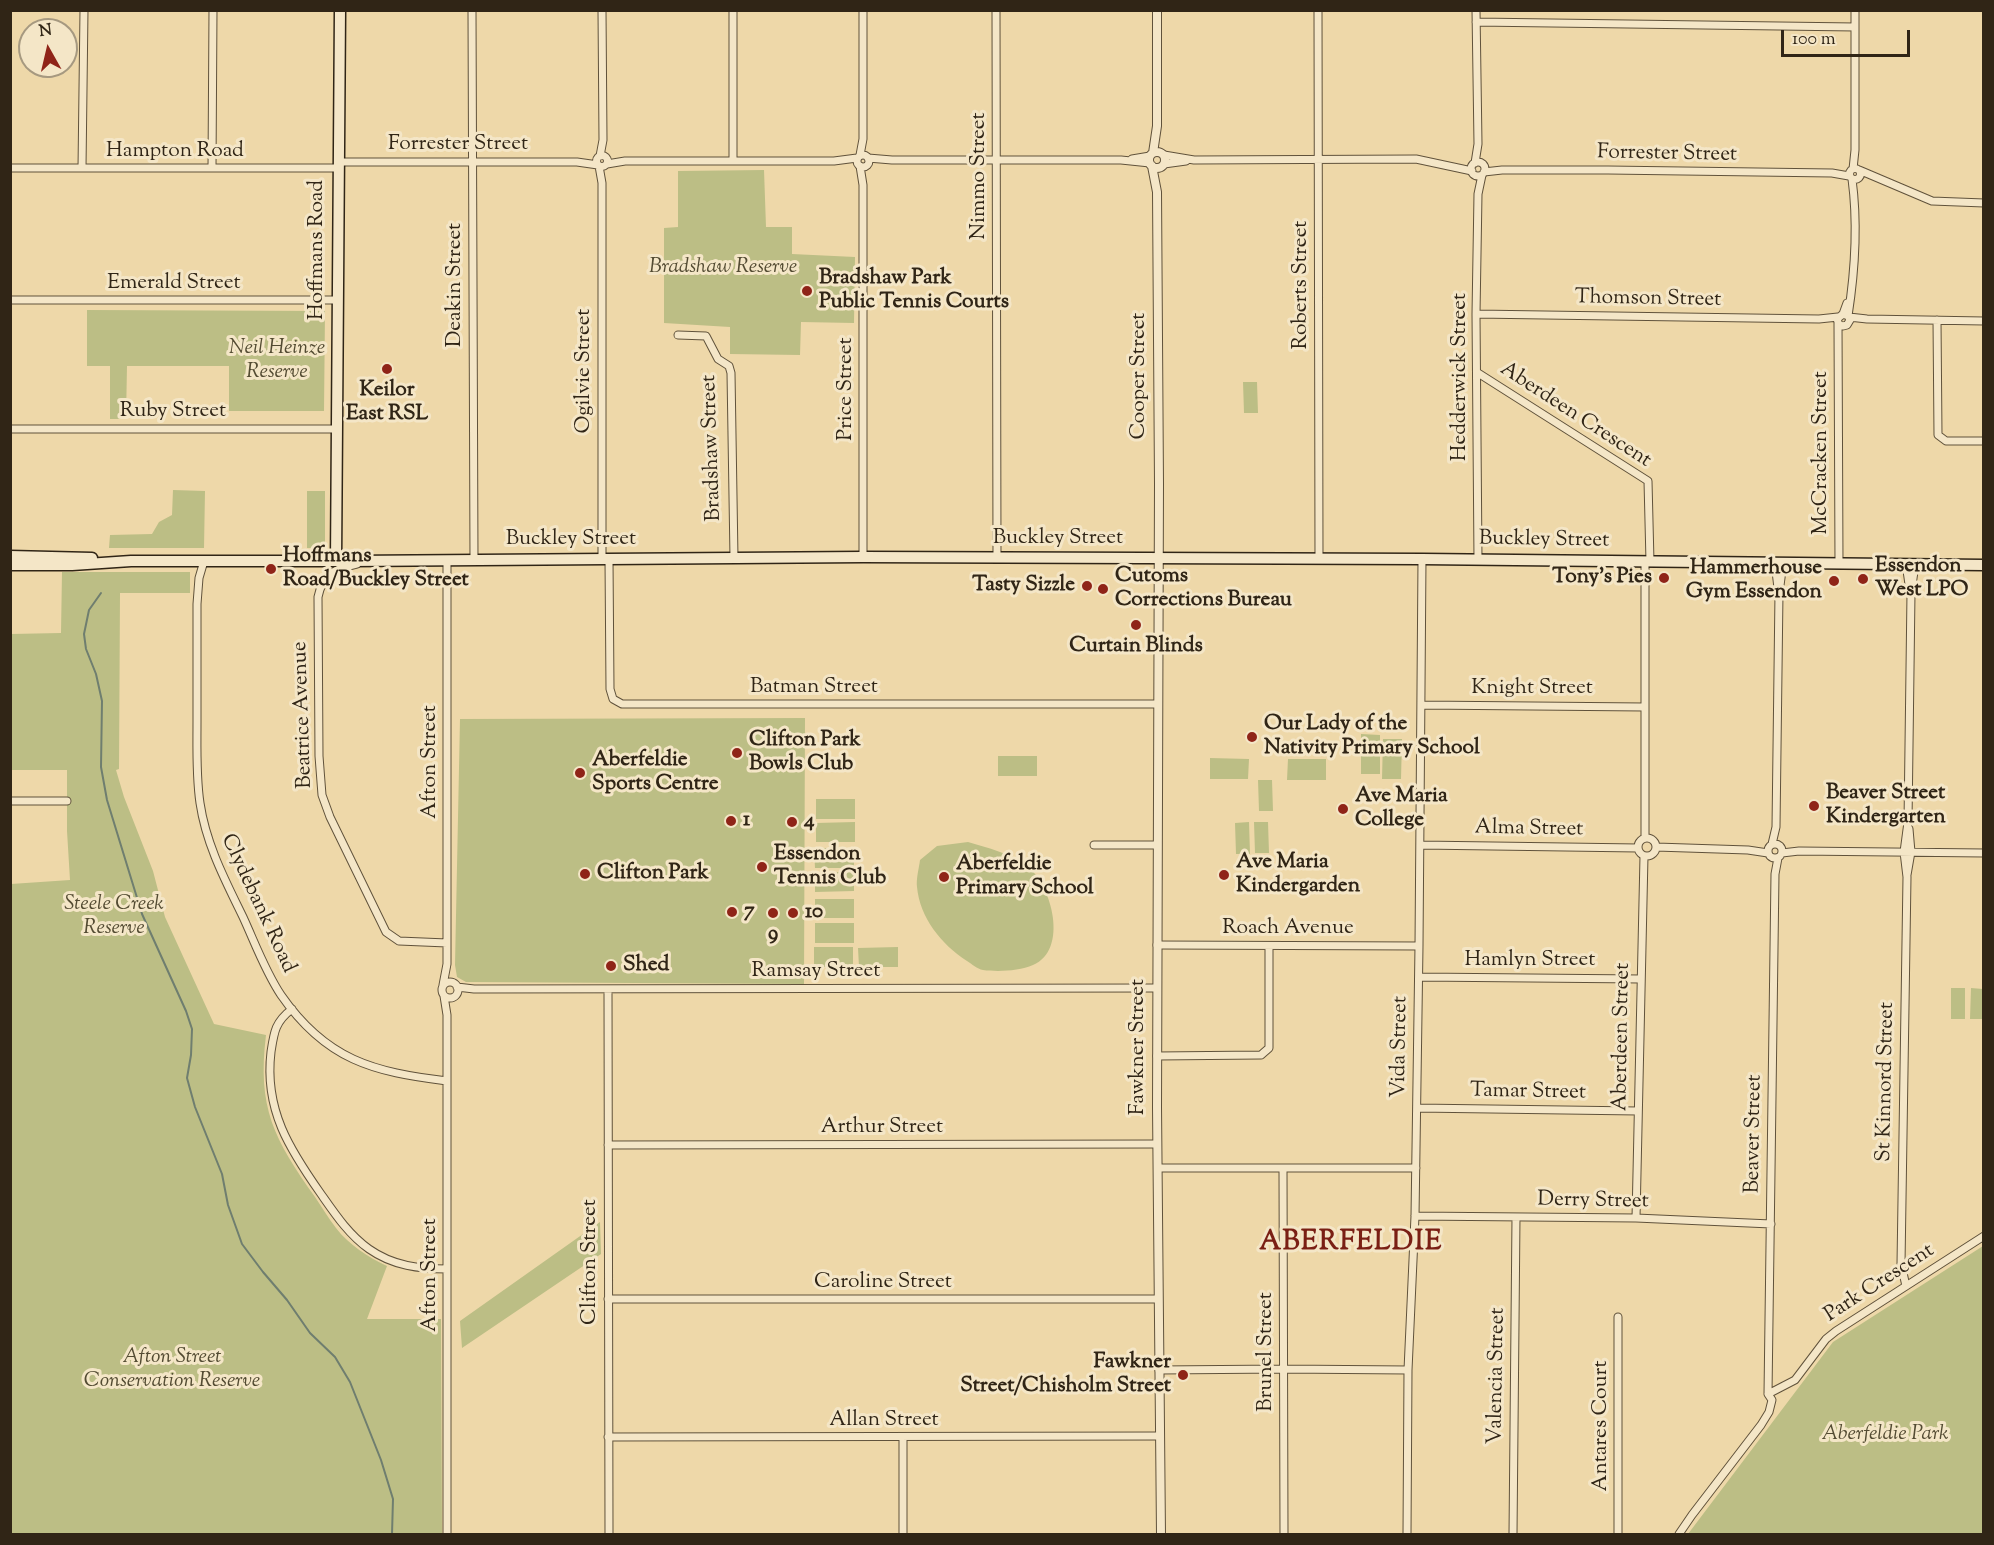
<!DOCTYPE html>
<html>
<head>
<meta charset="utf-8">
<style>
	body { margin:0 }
	#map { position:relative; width:1994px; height:1545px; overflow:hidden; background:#eed8a9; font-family:"Sorts Mill Goudy",serif }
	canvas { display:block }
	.frame { position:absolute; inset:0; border:12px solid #302516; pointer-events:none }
	.north { position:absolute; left:18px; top:18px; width:60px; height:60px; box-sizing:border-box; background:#f4e6c7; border:2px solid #a69980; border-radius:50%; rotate:352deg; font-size:16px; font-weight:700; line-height:24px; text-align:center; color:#302516 }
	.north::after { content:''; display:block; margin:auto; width:21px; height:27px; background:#8f2418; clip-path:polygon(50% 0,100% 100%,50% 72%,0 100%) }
	.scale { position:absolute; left:1781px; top:30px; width:129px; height:27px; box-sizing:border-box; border:3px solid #302516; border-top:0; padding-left:8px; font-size:18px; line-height:21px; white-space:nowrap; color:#302516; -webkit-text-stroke:4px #f4e6c7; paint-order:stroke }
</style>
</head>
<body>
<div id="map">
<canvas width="1994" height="1545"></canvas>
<div class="frame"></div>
<div class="north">N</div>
<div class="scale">100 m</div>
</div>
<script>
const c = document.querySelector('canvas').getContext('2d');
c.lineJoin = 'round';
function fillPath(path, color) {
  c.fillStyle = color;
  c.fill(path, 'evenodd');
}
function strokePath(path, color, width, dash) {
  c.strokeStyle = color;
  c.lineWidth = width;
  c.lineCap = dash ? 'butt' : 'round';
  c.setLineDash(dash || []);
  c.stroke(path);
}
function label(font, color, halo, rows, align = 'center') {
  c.font = font + ' "Sorts Mill Goudy",serif';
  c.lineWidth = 6;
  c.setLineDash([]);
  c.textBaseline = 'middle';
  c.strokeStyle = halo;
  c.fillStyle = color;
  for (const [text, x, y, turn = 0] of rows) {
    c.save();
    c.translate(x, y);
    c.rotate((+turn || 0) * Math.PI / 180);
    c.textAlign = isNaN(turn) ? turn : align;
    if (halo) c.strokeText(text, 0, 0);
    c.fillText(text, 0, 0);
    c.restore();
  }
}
const green = new Path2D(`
	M764,170L766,227H792V254L855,257L854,323L801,322L800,355L730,354V327L664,323V228L678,227V171Z
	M87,310L325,311L324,411H229V366H127L126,419H110V366H87Z
	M1243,382H1257L1258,413H1244Z
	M173,490L205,491L204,548H109L110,535L152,534L159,522L172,515Z
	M307,491H325V543L320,548H307Z
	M62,572H190V593H120L119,769L116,770L124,797L153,871L165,917L214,1024L266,1035C257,1108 274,1139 315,1197C322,1207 328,1218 336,1228C349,1245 368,1257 387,1266L367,1319H441L442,1534H11V884L70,880L67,831V770H11V634L61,633Z
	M805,718L804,984L466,982L457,977L455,965L460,719Z
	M1361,734L1380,735V774H1361Z
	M1383,739H1402L1401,779H1382Z
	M998,756H1037V776H998Z
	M1210,758L1249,759L1248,779H1210Z
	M1288,759H1326V780H1287Z
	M1258,780H1272L1273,811H1259Z
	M816,799H855V819H816Z
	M855,822V842H816V823Z
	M1249,822L1250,854H1236L1235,823Z
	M1254,822H1268L1269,853H1255Z
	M968,842C988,848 1010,853 1027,866C1052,885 1069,950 1033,965C1019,971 998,972 983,970C977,969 972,964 967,961C941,944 920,918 917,887C916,879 919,868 920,860L937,846Z
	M814,848H854V868H815Z
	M815,872H854V891L815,892Z
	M815,899H854V918H815Z
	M815,923H854V943H815Z
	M814,947H853V967H814Z
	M898,947V967H859L858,948Z
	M1951,988H1965V1019H1951Z
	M1971,988L1983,989V1019H1970Z
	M600,1222L601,1254L462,1348L460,1321Z
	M1983,1246V1534H1688L1833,1342Z`);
const stream = new Path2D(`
	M101,593L89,610L84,634L86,649L96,674L102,701L101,767L107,800L142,914L186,1011L192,1029L191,1055L187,1078L195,1107L222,1174L228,1205L242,1244L263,1272L287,1300L310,1333L335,1357L350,1382L381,1460L393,1499L392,1534`);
const minor = new Path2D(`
	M472,10L474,560
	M733,10V161
	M996,10L997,558
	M1318,10L1319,559
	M1476,22L1855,27
	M857 161a6 6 0 1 1 12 0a6 6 0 1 1-12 0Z
	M860,155L863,139V10
	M1164,155L1194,160L1416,159L1472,171
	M596.5 161a5.5 5.5 0 1 1 11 0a5.5 5.5 0 1 1-11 0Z
	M600,156L603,140L602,10
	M868,158L892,160H1121L1150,163
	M1132,159L1150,156
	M339,162H577L598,165
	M1471 169a7 7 0 1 1 14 0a7 7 0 1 1-14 0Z
	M1475,163L1478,144L1476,10
	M607,164L625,161H834L857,158
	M1164,164L1186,161
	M599,166L602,183V559
	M860,166L863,185V557
	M10,168H339
	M82,168L84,10
	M212,168L213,10
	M1849.5 174a5.5 5.5 0 1 1 11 0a5.5 5.5 0 1 1-11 0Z
	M1853,169L1855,150V10
	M1859,170L1932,201L1984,203
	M1484,172L1502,170H1608L1832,173L1849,176
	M10,300H338
	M1476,314L1819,319L1838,317
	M1843,314L1848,316L1850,320L1847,325L1843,326L1839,325L1837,319L1843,314L1847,303
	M1848,316C1855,271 1858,224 1852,179
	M1849,317L1867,319L1984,321
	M1937,320L1938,435L1946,441H1984
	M1838,323L1839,564
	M678,335L706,336L718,359L729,366L731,373L734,558
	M1478,373L1648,481L1650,562
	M10,429H336
	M609,559L610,689L613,699L622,704H1157
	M1478,560L1476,314L1478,194L1482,175
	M204,561L199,578L197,604C197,643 197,682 197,722C197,749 196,776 200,803C206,844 225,880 243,917C255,943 265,971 281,995C326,1060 373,1072 447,1081
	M1775,563L1778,588
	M357,564C335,569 323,573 318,597L319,756L322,795L330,817L386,932L399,941L447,943
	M1906,564L1910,591
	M1421,705L1644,707
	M10,801H67
	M1645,838V562
	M1638 847a9 9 0 1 1 18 0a9 9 0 1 1-18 0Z
	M1768 851a7 7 0 1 1 14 0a7 7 0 1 1-14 0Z
	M1772,844L1776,827L1779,593L1783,563
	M1094,845H1157
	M1420,845L1638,848
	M1656,847L1748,850L1768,853
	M1782,853L1799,851L1984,853
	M1907,875L1911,852L1909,829
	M1157,945L1419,946
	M1419,977L1641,979
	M442 990a8 8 0 1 1 16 0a8 8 0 1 1-16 0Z
	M443,985L447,964V560
	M457,987L474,989L1157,988
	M608,990L609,1534
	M444,996L447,1015V1534
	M292,1009C275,1022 274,1032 271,1052C264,1110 290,1150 321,1194C335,1214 349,1235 369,1249C393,1266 420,1269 447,1269
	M1157,1056L1261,1055L1269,1048V946
	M1417,1108L1638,1111
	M608,1145L1157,1144
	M1158,1168H1416
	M1283,1169L1284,1534
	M1415,1216L1636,1218L1771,1224
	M1636,1218L1644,856
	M1906,1286L1901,1264L1907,877L1904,852L1908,822L1911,593L1915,564
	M608,1299H1158
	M1618,1317V1534
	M1159,1370L1283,1369L1408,1370
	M1768,1394L1795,1380L1826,1339L1836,1331L1984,1236
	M608,1437L1160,1436
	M903,1437V1534
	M1407,1534L1408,1370L1415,1216L1419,946L1422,559
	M1513,1534L1516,1217
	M1679,1534L1692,1515L1761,1425L1769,1412L1772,1400L1768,1394L1775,874L1778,858`);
const tertiary = new Path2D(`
	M1149 160a8 8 0 1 1 16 0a8 8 0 1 1-16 0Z
	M1153,153L1157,126V10
	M1152,166L1157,192L1159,484L1157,1107L1161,1534`);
const secondary = new Path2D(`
	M10,556L92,558
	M336,561L340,10
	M10,565H72L131,561H351L863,557L1422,559L1984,565`);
const markers = [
	[807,291,6,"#8f2418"],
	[387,369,6,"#8f2418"],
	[271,569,6,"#8f2418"],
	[1664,578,6,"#8f2418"],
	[1863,579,6,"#8f2418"],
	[1834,581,6,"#8f2418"],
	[1087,586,6,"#8f2418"],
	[1103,589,6,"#8f2418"],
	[1136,625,6,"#8f2418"],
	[1252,737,6,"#8f2418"],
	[737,753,6,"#8f2418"],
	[580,773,6,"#8f2418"],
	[1814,806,6,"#8f2418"],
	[1343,809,6,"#8f2418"],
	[731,821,6,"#8f2418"],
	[792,822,6,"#8f2418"],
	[762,867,6,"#8f2418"],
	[585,874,6,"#8f2418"],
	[1224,875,6,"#8f2418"],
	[944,877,6,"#8f2418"],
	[732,912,6,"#8f2418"],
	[773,913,6,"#8f2418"],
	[793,913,6,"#8f2418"],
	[611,966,6,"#8f2418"],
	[1183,1375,6,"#8f2418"]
];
const streetNames = [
	["Forrester Street",458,145],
	["Hampton Road",175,152],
	["Forrester Street",1667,155,1],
	["Nimmo Street",980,176,-90],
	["Hoffmans Road",318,250,-90],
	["Emerald Street",174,284],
	["Deakin Street",456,285,-90],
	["Roberts Street",1302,285,-90],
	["Thomson Street",1648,300,1],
	["Ogilvie Street",585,371,-90],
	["Cooper Street",1140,376,-90],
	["Hedderwick Street",1461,377,-90],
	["Price Street",847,389,-90],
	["Ruby Street",173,412],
	["Aberdeen Crescent",1575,416,33],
	["Bradshaw Street",713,448,-92],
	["McCracken Street",1822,453,-90],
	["Buckley Street",1058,539],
	["Buckley Street",571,540],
	["Buckley Street",1544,541,1],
	["Batman Street",814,688],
	["Knight Street",1532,689],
	["Beatrice Avenue",304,715,-92],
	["Afton Street",431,762,-90],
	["Alma Street",1529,830,1],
	["Clydebank Road",257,904,65],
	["Roach Avenue",1288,929],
	["Hamlyn Street",1530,961],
	["Ramsay Street",816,972],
	["Aberdeen Street",1623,1037,-89],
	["Fawkner Street",1139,1047,-90],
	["Vida Street",1401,1047,-89],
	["St Kinnord Street",1887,1082,-89],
	["Tamar Street",1528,1093,1],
	["Arthur Street",882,1128],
	["Beaver Street",1755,1134,-89],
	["Derry Street",1593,1202,1],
	["Clifton Street",591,1262,-90],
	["Afton Street",431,1275,-90],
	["Caroline Street",883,1283],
	["Park Crescent",1880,1284,-33],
	["Brunel Street",1267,1352,-90],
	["Valencia Street",1498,1376,-89],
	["Allan Street",884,1421],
	["Antares Court",1602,1426,-90]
];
const parkNames = [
	["Bradshaw Reserve",723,268],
	["Neil Heinze",277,349],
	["Reserve",277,373],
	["Steele Creek",114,905],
	["Reserve",114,929],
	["Afton Street",172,1358],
	["Conservation Reserve",172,1382],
	["Aberfeldie Park",1885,1435]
];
const poiNames = [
	["Bradshaw Park",819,279],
	["Public Tennis Courts",819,303],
	["Keilor",387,391,"center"],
	["East RSL",387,415,"center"],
	["Hoffmans",283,557],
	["Road/Buckley Street",283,581],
	["Essendon",1875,567],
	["West LPO",1875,591],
	["Hammerhouse",1822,569,"right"],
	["Gym Essendon",1822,593,"right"],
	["Cutoms",1115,577],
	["Corrections Bureau",1115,601],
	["Tony's Pies",1652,578,"right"],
	["Tasty Sizzle",1075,586,"right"],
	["Curtain Blinds",1136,647,"center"],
	["Our Lady of the",1264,725],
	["Nativity Primary School",1264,749],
	["Clifton Park",749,741],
	["Bowls Club",749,765],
	["Aberfeldie",592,761],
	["Sports Centre",592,785],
	["Beaver Street",1826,794],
	["Kindergarten",1826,818],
	["Ave Maria",1355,797],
	["College",1355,821],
	["1",743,821],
	["4",804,822],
	["Essendon",774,855],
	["Tennis Club",774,879],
	["Ave Maria",1236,863],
	["Kindergarden",1236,887],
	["Aberfeldie",956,865],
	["Primary School",956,889],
	["Clifton Park",597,874],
	["7",744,912],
	["10",805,913],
	["9",773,935,"center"],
	["Shed",623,966],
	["Fawkner",1171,1363,"right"],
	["Street/Chisholm Street",1171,1387,"right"]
];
const districtNames = [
	["ABERFELDIE",1351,1244]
];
fillPath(green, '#bcbe85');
strokePath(stream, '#6f7e6f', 2);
strokePath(minor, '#60523b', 9);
strokePath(tertiary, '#60523b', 10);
strokePath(secondary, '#302516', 13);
strokePath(minor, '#f4e6c7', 7);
strokePath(tertiary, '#f4e6c7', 8);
strokePath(secondary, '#f4e6c7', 10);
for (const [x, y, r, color] of markers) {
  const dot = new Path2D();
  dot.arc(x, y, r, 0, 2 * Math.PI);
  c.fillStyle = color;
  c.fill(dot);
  strokePath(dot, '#f4e6c7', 2);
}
label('21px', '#302516', '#f4e6c7', streetNames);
label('italic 21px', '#534b32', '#f4e6c7', parkNames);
label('bold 21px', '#302516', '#f4e6c7', poiNames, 'left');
c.letterSpacing = '1.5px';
label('bold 27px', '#7a1f14', '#f4e6c7', districtNames);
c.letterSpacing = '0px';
</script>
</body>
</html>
